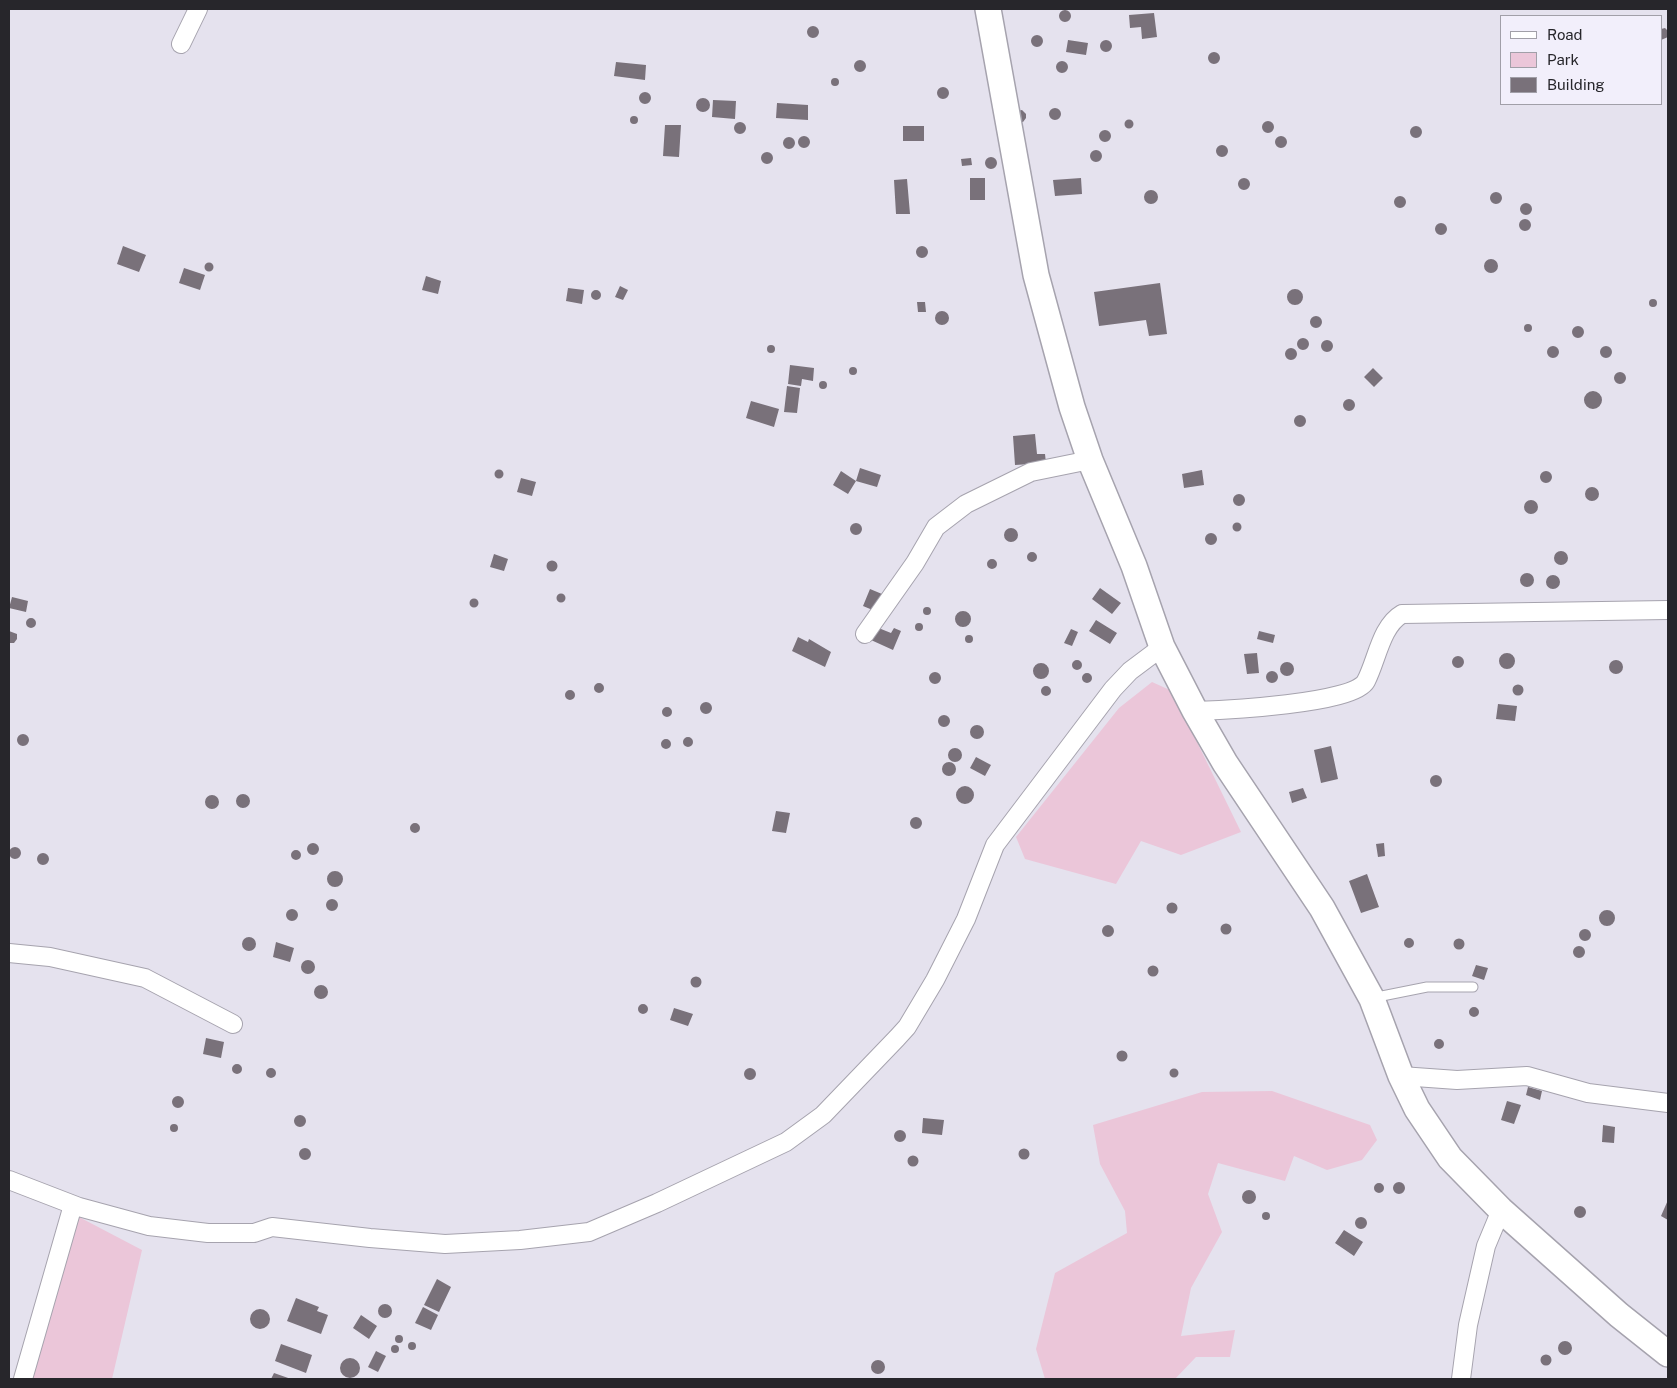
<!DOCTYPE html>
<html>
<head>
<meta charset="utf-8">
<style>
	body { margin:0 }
	#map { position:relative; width:1677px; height:1388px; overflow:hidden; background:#e5e2ee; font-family:"Public Sans",sans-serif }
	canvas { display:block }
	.frame { position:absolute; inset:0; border:10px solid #27262b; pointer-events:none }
	.legend { position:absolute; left:1500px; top:15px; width:162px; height:90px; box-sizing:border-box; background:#f2effb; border:1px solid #a19fa8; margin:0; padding:6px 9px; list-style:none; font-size:15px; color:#27262b }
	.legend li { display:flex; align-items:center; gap:10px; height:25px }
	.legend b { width:25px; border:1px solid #a19fa8 }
</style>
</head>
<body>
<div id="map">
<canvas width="1677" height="1388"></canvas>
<div class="frame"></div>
<ul class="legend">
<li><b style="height:6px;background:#fff"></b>Road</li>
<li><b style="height:14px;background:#ebc6d9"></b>Park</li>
<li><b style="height:14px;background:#79717a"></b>Building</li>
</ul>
</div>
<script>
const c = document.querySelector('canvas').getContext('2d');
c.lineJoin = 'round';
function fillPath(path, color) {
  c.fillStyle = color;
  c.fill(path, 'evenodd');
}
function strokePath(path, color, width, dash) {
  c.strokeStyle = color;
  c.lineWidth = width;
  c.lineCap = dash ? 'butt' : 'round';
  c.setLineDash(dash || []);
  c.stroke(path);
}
const green = new Path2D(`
	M1152,682L1172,691L1241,832L1181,855L1141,841L1116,884L1025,859L1016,837L1119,708Z
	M1272,1091L1370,1125L1377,1140L1362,1160L1327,1170L1294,1156L1285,1181L1218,1163L1208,1194L1222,1232L1191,1288L1181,1336L1235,1330L1230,1357H1196L1175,1379H1045L1036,1349L1055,1273L1127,1233L1125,1211L1100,1164L1093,1125L1202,1092Z
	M79,1217L142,1250L112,1379H29L71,1226Z`);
const building = new Path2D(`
	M1059 16a6 6 0 1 1 12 0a6 6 0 1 1-12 0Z
	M1154,13L1157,37L1142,39L1141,27L1130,28L1129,15Z
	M807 32a6 6 0 1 1 12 0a6 6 0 1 1-12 0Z
	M1665,28L1668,31V37L1661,40V29Z
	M1031 41a6 6 0 1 1 12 0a6 6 0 1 1-12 0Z
	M1068,40L1088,43L1086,55L1066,52Z
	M1100 46a6 6 0 1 1 12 0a6 6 0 1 1-12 0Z
	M1208 58a6 6 0 1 1 12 0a6 6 0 1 1-12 0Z
	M854 66a6 6 0 1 1 12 0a6 6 0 1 1-12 0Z
	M1056 67a6 6 0 1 1 12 0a6 6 0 1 1-12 0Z
	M616,62L646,65L645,80L614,76Z
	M831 82a4 4 0 1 1 8 0a4 4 0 1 1-8 0Z
	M937 93a6 6 0 1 1 12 0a6 6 0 1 1-12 0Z
	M639 98a6 6 0 1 1 12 0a6 6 0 1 1-12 0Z
	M696 105a7 7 0 1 1 14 0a7 7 0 1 1-14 0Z
	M713,100L736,101L735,119L712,117Z
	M777,103L808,105V120L776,118Z
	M1049 114a6 6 0 1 1 12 0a6 6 0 1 1-12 0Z
	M1022,110L1026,114V118L1023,122H1018L1017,111Z
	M630 120a4 4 0 1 1 8 0a4 4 0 1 1-8 0Z
	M1124.5 124a4.5 4.5 0 1 1 9 0a4.5 4.5 0 1 1-9 0Z
	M1262 127a6 6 0 1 1 12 0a6 6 0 1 1-12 0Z
	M734 128a6 6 0 1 1 12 0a6 6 0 1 1-12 0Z
	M665,125H681L679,157L663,156Z
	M903,126H924V141H903Z
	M1410 132a6 6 0 1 1 12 0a6 6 0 1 1-12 0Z
	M1099 136a6 6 0 1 1 12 0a6 6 0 1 1-12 0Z
	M798 142a6 6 0 1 1 12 0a6 6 0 1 1-12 0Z
	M1275 142a6 6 0 1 1 12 0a6 6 0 1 1-12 0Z
	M783 143a6 6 0 1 1 12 0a6 6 0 1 1-12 0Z
	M1216 151a6 6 0 1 1 12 0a6 6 0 1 1-12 0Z
	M1090 156a6 6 0 1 1 12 0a6 6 0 1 1-12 0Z
	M761 158a6 6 0 1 1 12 0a6 6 0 1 1-12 0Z
	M985 163a6 6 0 1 1 12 0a6 6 0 1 1-12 0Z
	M971,158L972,165L962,166L961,159Z
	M970,178H985V200H970Z
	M1081,178L1082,194L1055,196L1053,180Z
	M1238 184a6 6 0 1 1 12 0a6 6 0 1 1-12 0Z
	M907,179L910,214H896L894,180Z
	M1144 197a7 7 0 1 1 14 0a7 7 0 1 1-14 0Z
	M1490 198a6 6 0 1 1 12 0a6 6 0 1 1-12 0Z
	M1394 202a6 6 0 1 1 12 0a6 6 0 1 1-12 0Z
	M1520 209a6 6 0 1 1 12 0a6 6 0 1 1-12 0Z
	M1519 225a6 6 0 1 1 12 0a6 6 0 1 1-12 0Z
	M1435 229a6 6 0 1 1 12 0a6 6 0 1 1-12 0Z
	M123,246L146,255L139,272L117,264Z
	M916 252a6 6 0 1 1 12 0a6 6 0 1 1-12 0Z
	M1484 266a7 7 0 1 1 14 0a7 7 0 1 1-14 0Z
	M204.5 267a4.5 4.5 0 1 1 9 0a4.5 4.5 0 1 1-9 0Z
	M184,268L205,275L200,290L179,283Z
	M426,276L441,281L438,294L422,290Z
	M1160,283L1167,334L1149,336L1146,320L1099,326L1094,292Z
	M620,286L628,290L623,300L615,297Z
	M568,288L584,290L582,304L566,301Z
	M1287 297a8 8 0 1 1 16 0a8 8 0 1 1-16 0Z
	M591 295a5 5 0 1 1 10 0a5 5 0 1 1-10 0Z
	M1649 303a4 4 0 1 1 8 0a4 4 0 1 1-8 0Z
	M917,302H925L926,312H918Z
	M935 318a7 7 0 1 1 14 0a7 7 0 1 1-14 0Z
	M1310 322a6 6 0 1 1 12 0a6 6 0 1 1-12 0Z
	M1524 328a4 4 0 1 1 8 0a4 4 0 1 1-8 0Z
	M1572 332a6 6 0 1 1 12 0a6 6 0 1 1-12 0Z
	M1297 344a6 6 0 1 1 12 0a6 6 0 1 1-12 0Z
	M1321 346a6 6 0 1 1 12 0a6 6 0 1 1-12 0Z
	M767 349a4 4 0 1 1 8 0a4 4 0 1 1-8 0Z
	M1547 352a6 6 0 1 1 12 0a6 6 0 1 1-12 0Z
	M1600 352a6 6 0 1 1 12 0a6 6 0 1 1-12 0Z
	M1285 354a6 6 0 1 1 12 0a6 6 0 1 1-12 0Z
	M790,365L814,368L813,381L802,379L801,386L788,384Z
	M849 371a4 4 0 1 1 8 0a4 4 0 1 1-8 0Z
	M1373,368L1383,378L1374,387L1364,377Z
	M1614 378a6 6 0 1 1 12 0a6 6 0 1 1-12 0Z
	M819 385a4 4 0 1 1 8 0a4 4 0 1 1-8 0Z
	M787,386L800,388L797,413L784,412Z
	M1584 400a9 9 0 1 1 18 0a9 9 0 1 1-18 0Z
	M1343 405a6 6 0 1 1 12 0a6 6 0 1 1-12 0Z
	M751,401L779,409L774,427L746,418Z
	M1294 421a6 6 0 1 1 12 0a6 6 0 1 1-12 0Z
	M1035,434L1037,454H1045L1046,463L1015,465L1013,436Z
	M860,468L881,475L877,487L856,481Z
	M494.5 474a4.5 4.5 0 1 1 9 0a4.5 4.5 0 1 1-9 0Z
	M1202,470L1204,485L1184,488L1182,474Z
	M841,471L856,481L848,494L833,485Z
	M1540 477a6 6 0 1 1 12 0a6 6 0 1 1-12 0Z
	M521,478L536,482L532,496L517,492Z
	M1585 494a7 7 0 1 1 14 0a7 7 0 1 1-14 0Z
	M1233 500a6 6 0 1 1 12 0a6 6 0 1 1-12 0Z
	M1524 507a7 7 0 1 1 14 0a7 7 0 1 1-14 0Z
	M1232.5 527a4.5 4.5 0 1 1 9 0a4.5 4.5 0 1 1-9 0Z
	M850 529a6 6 0 1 1 12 0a6 6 0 1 1-12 0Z
	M1004 535a7 7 0 1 1 14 0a7 7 0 1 1-14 0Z
	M1205 539a6 6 0 1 1 12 0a6 6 0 1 1-12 0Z
	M1554 558a7 7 0 1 1 14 0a7 7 0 1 1-14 0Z
	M1027 557a5 5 0 1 1 10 0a5 5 0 1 1-10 0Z
	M494,554L508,559L504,571L490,567Z
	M987 564a5 5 0 1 1 10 0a5 5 0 1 1-10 0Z
	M546.5 566a5.5 5.5 0 1 1 11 0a5.5 5.5 0 1 1-11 0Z
	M1520 580a7 7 0 1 1 14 0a7 7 0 1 1-14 0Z
	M1546 582a7 7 0 1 1 14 0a7 7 0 1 1-14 0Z
	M1100,588L1121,603L1112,614L1092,599Z
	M870,589L882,594L875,611L863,606Z
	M556.5 598a4.5 4.5 0 1 1 9 0a4.5 4.5 0 1 1-9 0Z
	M12,597L28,601L26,612L9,608Z
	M469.5 603a4.5 4.5 0 1 1 9 0a4.5 4.5 0 1 1-9 0Z
	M923 611a4 4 0 1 1 8 0a4 4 0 1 1-8 0Z
	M955 619a8 8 0 1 1 16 0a8 8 0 1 1-16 0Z
	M26 623a5 5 0 1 1 10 0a5 5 0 1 1-10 0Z
	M1096,620L1117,633L1110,644L1089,631Z
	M915 627a4 4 0 1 1 8 0a4 4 0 1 1-8 0Z
	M876,627L891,633L894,628L901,631L893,650L871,640Z
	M1071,629L1078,632L1072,646L1064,643Z
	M9,631L17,634V639L14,643H9Z
	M1259,631L1275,635L1273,643L1257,639Z
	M965 639a4 4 0 1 1 8 0a4 4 0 1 1-8 0Z
	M798,637L808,642L809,639L831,652L825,667L792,651Z
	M1499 661a8 8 0 1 1 16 0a8 8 0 1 1-16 0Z
	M1257,653L1259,673L1247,674L1244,654Z
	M1452 662a6 6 0 1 1 12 0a6 6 0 1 1-12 0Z
	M1609 667a7 7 0 1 1 14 0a7 7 0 1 1-14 0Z
	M1072 665a5 5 0 1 1 10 0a5 5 0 1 1-10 0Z
	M1280 669a7 7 0 1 1 14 0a7 7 0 1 1-14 0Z
	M1033 671a8 8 0 1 1 16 0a8 8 0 1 1-16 0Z
	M1266 677a6 6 0 1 1 12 0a6 6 0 1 1-12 0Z
	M929 678a6 6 0 1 1 12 0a6 6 0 1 1-12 0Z
	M1082 678a5 5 0 1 1 10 0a5 5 0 1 1-10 0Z
	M594 688a5 5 0 1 1 10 0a5 5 0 1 1-10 0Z
	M1512.5 690a5.5 5.5 0 1 1 11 0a5.5 5.5 0 1 1-11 0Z
	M1041 691a5 5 0 1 1 10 0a5 5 0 1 1-10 0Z
	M565 695a5 5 0 1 1 10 0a5 5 0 1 1-10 0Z
	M700 708a6 6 0 1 1 12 0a6 6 0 1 1-12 0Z
	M1498,704L1517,706L1515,721L1496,719Z
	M662 712a5 5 0 1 1 10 0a5 5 0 1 1-10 0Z
	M938 721a6 6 0 1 1 12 0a6 6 0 1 1-12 0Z
	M970 732a7 7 0 1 1 14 0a7 7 0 1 1-14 0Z
	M17 740a6 6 0 1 1 12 0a6 6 0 1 1-12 0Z
	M683 742a5 5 0 1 1 10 0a5 5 0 1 1-10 0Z
	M661 744a5 5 0 1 1 10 0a5 5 0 1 1-10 0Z
	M1331,746L1338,779L1321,783L1314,750Z
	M948 755a7 7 0 1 1 14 0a7 7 0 1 1-14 0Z
	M976,757L991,765L985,776L970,768Z
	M942 769a7 7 0 1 1 14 0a7 7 0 1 1-14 0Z
	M1430 781a6 6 0 1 1 12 0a6 6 0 1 1-12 0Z
	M956 795a9 9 0 1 1 18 0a9 9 0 1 1-18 0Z
	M1303,788L1307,798L1292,803L1289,792Z
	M236 801a7 7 0 1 1 14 0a7 7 0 1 1-14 0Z
	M205 802a7 7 0 1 1 14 0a7 7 0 1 1-14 0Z
	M776,811L790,813L786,833L772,831Z
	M910 823a6 6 0 1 1 12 0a6 6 0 1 1-12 0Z
	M410 828a5 5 0 1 1 10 0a5 5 0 1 1-10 0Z
	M1384,843L1385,856L1378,857L1376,844Z
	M307 849a6 6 0 1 1 12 0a6 6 0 1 1-12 0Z
	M9 853a6 6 0 1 1 12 0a6 6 0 1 1-12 0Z
	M291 855a5 5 0 1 1 10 0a5 5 0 1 1-10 0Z
	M37 859a6 6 0 1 1 12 0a6 6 0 1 1-12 0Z
	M327 879a8 8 0 1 1 16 0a8 8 0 1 1-16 0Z
	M1367,874L1379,907L1361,913L1349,881Z
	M326 905a6 6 0 1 1 12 0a6 6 0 1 1-12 0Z
	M1166.5 908a5.5 5.5 0 1 1 11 0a5.5 5.5 0 1 1-11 0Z
	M286 915a6 6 0 1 1 12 0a6 6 0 1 1-12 0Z
	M1599 918a8 8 0 1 1 16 0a8 8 0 1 1-16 0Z
	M1220.5 929a5.5 5.5 0 1 1 11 0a5.5 5.5 0 1 1-11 0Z
	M1102 931a6 6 0 1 1 12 0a6 6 0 1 1-12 0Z
	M1579 935a6 6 0 1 1 12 0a6 6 0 1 1-12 0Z
	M242 944a7 7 0 1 1 14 0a7 7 0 1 1-14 0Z
	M1404 943a5 5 0 1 1 10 0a5 5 0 1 1-10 0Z
	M1453.5 944a5.5 5.5 0 1 1 11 0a5.5 5.5 0 1 1-11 0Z
	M276,942L294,948L290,962L273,957Z
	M1573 952a6 6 0 1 1 12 0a6 6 0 1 1-12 0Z
	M301 967a7 7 0 1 1 14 0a7 7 0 1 1-14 0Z
	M1476,965L1488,968L1484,980L1472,976Z
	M1147.5 971a5.5 5.5 0 1 1 11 0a5.5 5.5 0 1 1-11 0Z
	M690.5 982a5.5 5.5 0 1 1 11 0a5.5 5.5 0 1 1-11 0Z
	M314 992a7 7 0 1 1 14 0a7 7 0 1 1-14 0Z
	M638 1009a5 5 0 1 1 10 0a5 5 0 1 1-10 0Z
	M1469 1012a5 5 0 1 1 10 0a5 5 0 1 1-10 0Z
	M674,1008L693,1014L688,1026L670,1020Z
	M206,1038L224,1042L221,1058L203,1054Z
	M1434 1044a5 5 0 1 1 10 0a5 5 0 1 1-10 0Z
	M1116.5 1056a5.5 5.5 0 1 1 11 0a5.5 5.5 0 1 1-11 0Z
	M232 1069a5 5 0 1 1 10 0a5 5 0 1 1-10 0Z
	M266 1073a5 5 0 1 1 10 0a5 5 0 1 1-10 0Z
	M744 1074a6 6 0 1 1 12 0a6 6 0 1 1-12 0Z
	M1169.5 1073a4.5 4.5 0 1 1 9 0a4.5 4.5 0 1 1-9 0Z
	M1528,1087L1542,1091L1540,1100L1526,1095Z
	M172 1102a6 6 0 1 1 12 0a6 6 0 1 1-12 0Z
	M1507,1101L1521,1105L1514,1124L1501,1120Z
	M294 1121a6 6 0 1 1 12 0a6 6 0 1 1-12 0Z
	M923,1118L944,1120L942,1135L922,1133Z
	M170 1128a4 4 0 1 1 8 0a4 4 0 1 1-8 0Z
	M1603,1125L1615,1127L1614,1143L1602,1142Z
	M894 1136a6 6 0 1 1 12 0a6 6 0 1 1-12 0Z
	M299 1154a6 6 0 1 1 12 0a6 6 0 1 1-12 0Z
	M1018.5 1154a5.5 5.5 0 1 1 11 0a5.5 5.5 0 1 1-11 0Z
	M907.5 1161a5.5 5.5 0 1 1 11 0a5.5 5.5 0 1 1-11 0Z
	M1393 1188a6 6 0 1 1 12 0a6 6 0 1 1-12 0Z
	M1374 1188a5 5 0 1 1 10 0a5 5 0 1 1-10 0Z
	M1242 1197a7 7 0 1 1 14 0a7 7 0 1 1-14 0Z
	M1668,1200V1220L1661,1216Z
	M1574 1212a6 6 0 1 1 12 0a6 6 0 1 1-12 0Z
	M1262 1216a4 4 0 1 1 8 0a4 4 0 1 1-8 0Z
	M1355 1223a6 6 0 1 1 12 0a6 6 0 1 1-12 0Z
	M1344,1230L1363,1242L1354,1256L1335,1243Z
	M437,1279L451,1287L439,1312L424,1305Z
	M296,1298L319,1307L317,1311L328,1315L321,1334L287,1321Z
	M378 1311a7 7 0 1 1 14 0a7 7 0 1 1-14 0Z
	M423,1307L438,1315L431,1330L415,1323Z
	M250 1319a10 10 0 1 1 20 0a10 10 0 1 1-20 0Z
	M361,1315L377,1326L369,1339L353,1328Z
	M395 1339a4 4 0 1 1 8 0a4 4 0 1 1-8 0Z
	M1558 1348a7 7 0 1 1 14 0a7 7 0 1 1-14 0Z
	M408 1346a4 4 0 1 1 8 0a4 4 0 1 1-8 0Z
	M281,1344L312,1355L306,1373L275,1361Z
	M391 1349a4 4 0 1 1 8 0a4 4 0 1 1-8 0Z
	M376,1351L386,1356L378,1372L368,1367Z
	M1540.5 1360a5.5 5.5 0 1 1 11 0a5.5 5.5 0 1 1-11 0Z
	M340 1368a10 10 0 1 1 20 0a10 10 0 1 1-20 0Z
	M871 1367a7 7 0 1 1 14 0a7 7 0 1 1-14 0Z
	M274,1373L291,1379H271Z`);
const lane = new Path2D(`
	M1372,998L1427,987H1473`);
const street = new Path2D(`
	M181,44L198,9
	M865,634L915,563L936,527L966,504L1031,472L1090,460
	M1195,711C1224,710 1354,704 1366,681C1377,660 1381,626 1402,614L1668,610
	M9,953L50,957L145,978L233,1024
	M1401,1076L1457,1080L1527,1076L1588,1093L1668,1103
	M9,1180L79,1207L149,1226L208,1233H254L272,1227L370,1238L445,1244L520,1240L589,1232L657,1203L786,1142L823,1115L897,1038L907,1027L935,980L966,919L995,845L1113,689L1130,671L1162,647
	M23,1379L73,1205
	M1461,1379L1468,1325L1486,1246L1501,1210`);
const secondary = new Path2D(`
	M988,9L1036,275L1072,407L1090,460L1134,566L1162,647L1195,711L1225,763L1322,908L1372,999L1401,1076L1417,1109L1450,1158L1501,1210L1619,1315L1668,1354`);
fillPath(green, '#ebc6d9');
fillPath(building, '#79717a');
strokePath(lane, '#a6a3ae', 11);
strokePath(street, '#a6a3ae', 20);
strokePath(secondary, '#a6a3ae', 28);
strokePath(lane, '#fff', 9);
strokePath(street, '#fff', 18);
strokePath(secondary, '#fff', 25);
</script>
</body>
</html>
